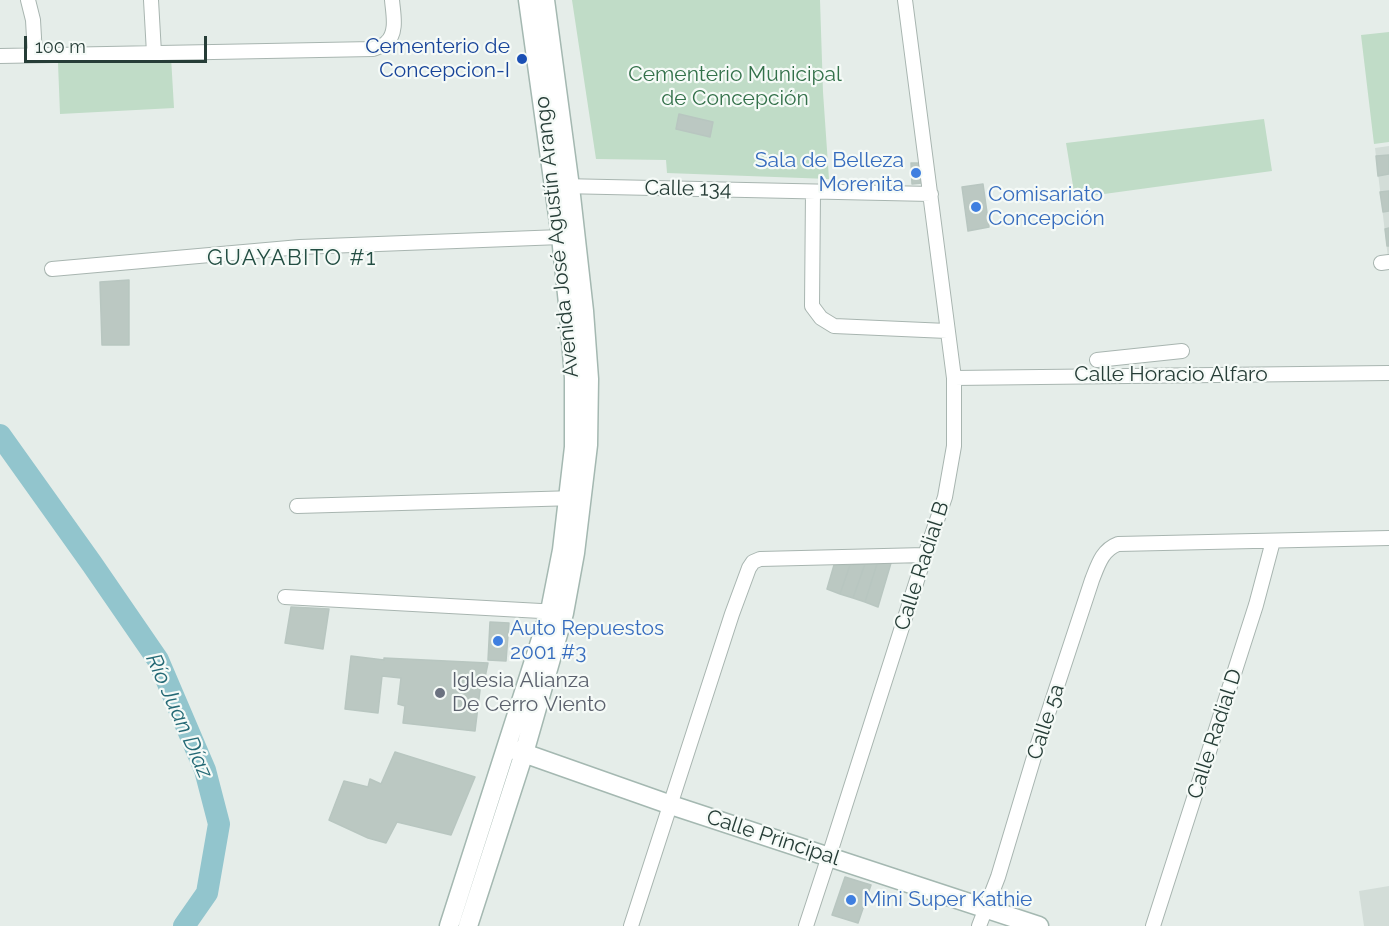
<!DOCTYPE html>
<html>
<head>
<meta charset="utf-8">
<style>
	body { margin:0 }
	#map { position:relative; width:1389px; height:926px; overflow:hidden; background:#e5ede9; font-family:Raleway,sans-serif }
	canvas { display:block }
	.scale { position:absolute; left:24px; top:36px; width:183px; height:27px; box-sizing:border-box; border:3px solid #263d37; border-top:0; padding-left:8px; font-size:18px; line-height:21px; white-space:nowrap; color:#263d37; -webkit-text-stroke:4px #f5faf7; paint-order:stroke }
</style>
</head>
<body>
<div id="map">
<canvas width="1389" height="926"></canvas>
<div class="scale">100 m</div>
</div>
<script>
const c = document.querySelector('canvas').getContext('2d');
c.lineJoin = 'round';
function fillPath(path, color) {
  c.fillStyle = color;
  c.fill(path, 'evenodd');
}
function strokePath(path, color, width, dash) {
  c.strokeStyle = color;
  c.lineWidth = width;
  c.lineCap = dash ? 'butt' : 'round';
  c.setLineDash(dash || []);
  c.stroke(path);
}
function label(font, color, halo, rows, align = 'center') {
  c.font = font + ' Raleway,sans-serif';
  c.lineWidth = 4.5;
  c.setLineDash([]);
  c.textBaseline = 'middle';
  c.strokeStyle = halo;
  c.fillStyle = color;
  for (const [text, x, y, turn = 0] of rows) {
    c.save();
    c.translate(x, y);
    c.rotate((+turn || 0) * Math.PI / 180);
    c.textAlign = isNaN(turn) ? turn : align;
    if (halo) c.strokeText(text, 0, 0);
    c.fillText(text, 0, 0);
    c.restore();
  }
}
const built = new Path2D(`
	M1389,146V258H1388L1375,148Z
	M1389,886V926H1364L1359,891Z`);
const green = new Path2D(`
	M572,0H820L823,92L829,179L667,173L666,160L596,159Z
	M1389,32V142L1374,144L1361,35Z
	M171,57L174,108L60,114L58,63Z
	M1264,119L1272,171L1075,198L1066,143Z`);
const river = new Path2D(`
	M0,435L92,564L158,660L205,770L219,824L207,893L184,926`);
const building = new Path2D(`
	M679,114L713,122L710,137L676,129Z
	M1389,155V174L1378,176L1376,156Z
	M911,163H921L922,183L912,184Z
	M983,184L989,227L968,231L962,187Z
	M1389,191V211L1383,212L1380,192Z
	M1389,228V246H1387L1385,229Z
	M129,280V345H102L100,282Z
	M891,563L878,607L865,602L877,564Z
	M865,564L853,598L840,594L850,565Z
	M865,564H877L865,602L853,598Z
	M834,565H850L840,594L827,589Z
	M291,607L329,609L323,649L285,643Z
	M490,622L509,623L506,661L488,660Z
	M351,656L384,660V658L488,663L484,682H481L475,731L403,723L405,706L398,704L401,678L382,676L378,713L345,709Z
	M395,752L475,777L451,835L397,822L386,843L368,838L329,820L344,781L368,787L370,779L381,784Z
	M845,877L871,885L858,923L832,915Z`);
const street = new Path2D(`
	M28,0L33,20L35,55
	M151,0L154,53
	M0,56L373,49C377,47 383,46 386,43C398,33 393,13 392,0
	M561,186L931,194
	M813,192L812,306L821,318L834,326L947,331
	M1381,263L1389,262
	M52,269L300,247L561,237
	M1097,360L1182,351
	M954,378L1389,373
	M297,506L576,498
	M285,597L559,612
	M631,926L732,614L749,568L753,562L760,559L925,555
	M806,926L829,856L925,555L945,497L954,446V378L905,0
	M979,926L998,877L1037,747L1092,580C1098,565 1102,550 1118,544L1389,538
	M1153,926L1256,605L1273,541`);
const secondary = new Path2D(`
	M515,750L671,805L1039,926
	M449,926L550,611L562,550L574,447V378L569,313L561,237L528,0
	M468,926L524,753L564,613L575,553L588,445L589,379L584,311L570,187L545,0`);
const markers = [
	[522,59,6,"#1a4fb4"],
	[916,173,6,"#3f7fe0"],
	[976,207,6,"#3f7fe0"],
	[498,641,6,"#3f7fe0"],
	[440,693,6,"#6b7280"],
	[851,900,6,"#3f7fe0"]
];
const transitNames = [
	["Cementerio de",510,47],
	["Concepcion-I",510,71]
];
const parkNames = [
	["Cementerio Municipal",735,75],
	["de Concepción",735,99]
];
const shopNames = [
	["Sala de Belleza",904,161,"right"],
	["Morenita",904,185,"right"],
	["Comisariato",988,195],
	["Concepción",988,219],
	["Auto Repuestos",510,629],
	["2001 #3",510,653],
	["Mini Super Kathie",863,900]
];
const streetNames = [
	["Calle 134",688,189,1],
	["Avenida José Agustín Arango",557,237,-96],
	["Calle Horacio Alfaro",1171,375],
	["Calle Radial B",922,566,-72],
	["Calle 5a",1046,722,-72],
	["Calle Radial D",1215,734,-72],
	["Calle Principal",773,838,18]
];
const worshipNames = [
	["Iglesia Alianza",452,681],
	["De Cerro Viento",452,705]
];
const neighbourhoodNames = [
	["GUAYABITO #1",292,258]
];
const waterNames = [
	["Río Juan Díaz",179,716,66]
];
fillPath(built, '#d3ddd8');
fillPath(green, '#c0dcc7');
strokePath(river, '#92c5cd', 22);
fillPath(building, '#bbc8c2');
strokePath(building, '#b8c6c0', 1.5);
strokePath(street, '#a8b5b0', 16);
strokePath(secondary, '#a4b8b1', 21);
strokePath(street, '#fff', 14);
strokePath(secondary, '#fff', 18);
for (const [x, y, r, color] of markers) {
  const dot = new Path2D();
  dot.arc(x, y, r, 0, 2 * Math.PI);
  c.fillStyle = color;
  c.fill(dot);
  strokePath(dot, '#f5faf7', 2);
}
label('21px', '#164399', '#f5faf7', transitNames, 'right');
label('21px', '#33714a', '#f5faf7', parkNames);
label('21px', '#366cbe', '#f5faf7', shopNames, 'left');
label('21px', '#263d37', '#f5faf7', streetNames);
label('21px', '#5b616d', '#f5faf7', worshipNames, 'left');
c.letterSpacing = '1.5px';
label('22px', '#234e43', '#f5faf7', neighbourhoodNames);
c.letterSpacing = '0px';
label('italic 22px', '#246975', '#f5faf7', waterNames);
</script>
</body>
</html>
